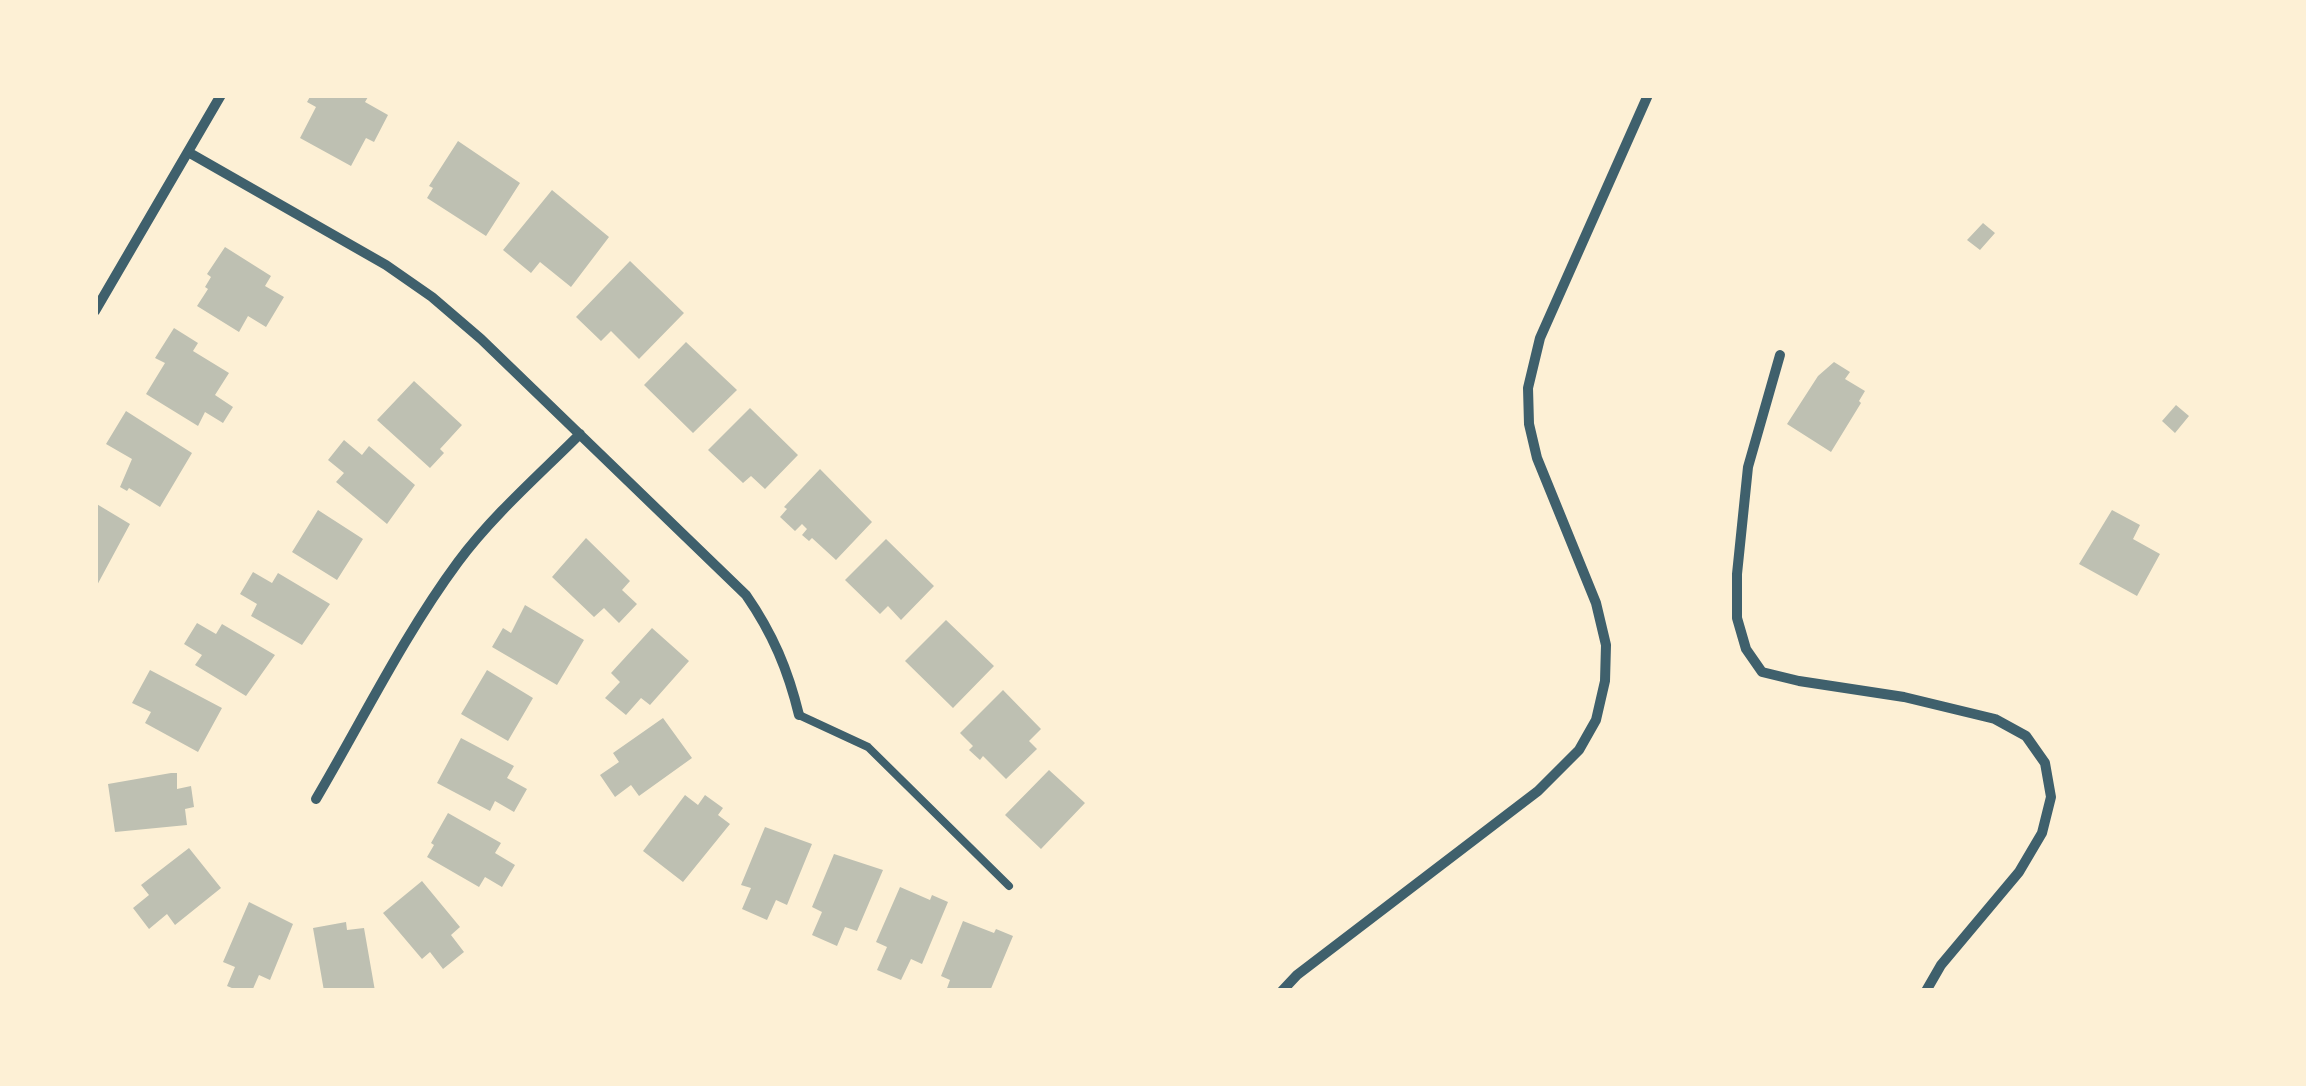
<!DOCTYPE html>
<html>
<head>
<meta charset="utf-8">
<style>
	body { margin:0 }
	#map { position:relative; width:2306px; height:1086px; overflow:hidden; background:#fdf0d5; font-family:Quicksand,sans-serif }
	canvas { display:block }
	.frame { position:absolute; inset:0; border:98px solid #fdf0d5; pointer-events:none }
</style>
</head>
<body>
<div id="map">
<canvas width="2306" height="1086"></canvas>
<div class="frame"></div>
</div>
<script>
const c = document.querySelector('canvas').getContext('2d');
c.lineJoin = 'round';
function fillPath(path, color) {
  c.fillStyle = color;
  c.fill(path, 'evenodd');
}
function strokePath(path, color, width, dash) {
  c.strokeStyle = color;
  c.lineWidth = width;
  c.lineCap = dash ? 'butt' : 'round';
  c.setLineDash(dash || []);
  c.stroke(path);
}
const building = new Path2D(`
	M311,95H365L368,97L365,102L388,115L374,142L366,138L351,166L300,138L316,107L307,102Z
	M458,141L520,183L486,236L427,198L433,188L429,186Z
	M552,190L609,237L571,287L540,262L531,273L503,250Z
	M1983,223L1995,233L1980,250L1967,240Z
	M225,247L271,276L265,286L284,297L266,327L248,316L239,332L197,306L208,289L205,287L211,277L207,274Z
	M630,261L684,313L639,359L611,331L601,341L576,317Z
	M174,328L198,343L193,351L229,373L215,395L233,407L223,423L205,412L198,426L146,394L165,363L155,358Z
	M686,342L737,390L693,433L644,385Z
	M1834,362L1850,372L1845,379L1865,391L1859,401L1861,403L1831,452L1787,424L1818,376Z
	M414,381L462,425L440,449L444,453L430,468L377,420Z
	M2176,405L2189,416L2175,433L2162,421Z
	M750,408L798,455L765,489L751,476L743,483L708,450Z
	M126,411L192,453L160,507L129,488L127,491L120,487L132,459L106,444Z
	M344,440L362,455L369,446L415,485L387,524L336,482L344,473L328,460Z
	M820,469L872,522L836,560L812,538L809,541L802,535L807,529L802,524L795,531L780,517L787,509L784,507Z
	M95,503L130,524L95,589Z
	M318,510L363,539L337,580L292,552Z
	M2112,510L2140,525L2133,539L2160,554L2137,596L2079,564Z
	M586,538L630,581L622,590L637,604L619,623L604,608L594,617L552,577Z
	M886,539L934,586L901,620L888,606L880,614L845,580Z
	M253,572L272,583L278,573L330,604L302,645L251,616L257,604L240,594Z
	M525,605L584,640L557,685L492,647L503,628L511,633Z
	M946,620L994,666L953,708L905,661Z
	M197,623L216,634L222,624L275,655L246,696L195,665L202,655L184,644Z
	M652,628L689,661L650,705L641,698L626,715L605,698L620,682L611,673Z
	M150,670L222,708L198,752L145,723L151,712L132,703Z
	M487,670L533,698L508,741L461,714Z
	M1003,690L1041,729L1029,741L1037,749L1006,779L983,756L980,760L969,750L973,746L960,733Z
	M663,718L692,758L639,796L631,785L615,797L600,775L619,762L613,753Z
	M461,738L514,766L507,778L527,789L514,812L495,801L490,811L437,783Z
	M1049,770L1085,803L1041,849L1005,815Z
	M171,773H177V789L191,786L194,807L185,809L187,825L115,832L108,784Z
	M685,795L698,805L705,795L723,808L718,815L730,824L683,882L643,851Z
	M448,813L501,843L495,853L515,865L502,887L485,877L479,887L427,857L434,845L431,843Z
	M765,827L812,844L787,905L776,900L767,920L742,909L751,888L741,885Z
	M189,848L221,888L175,925L167,914L149,929L133,908L149,895L141,885Z
	M834,854L883,870L857,931L845,927L837,946L812,935L822,912L812,907Z
	M422,881L460,927L451,935L464,952L443,969L430,952L422,959L383,913Z
	M900,887L930,900L932,895L948,902L922,964L911,959L901,980L877,970L887,947L876,942Z
	M249,902L293,924L270,980L259,975L252,991H239L227,986L235,967L223,962Z
	M963,921L994,933L996,929L1013,936L990,991H946L950,980L941,976Z
	M346,922L347,930L364,928L375,991H324L313,928Z`);
const service = new Path2D(`
	M799,715L868,747L1009,886`);
const minor = new Path2D(`
	M188,152L386,265L432,297L481,339L746,595C773,634 788,670 799,715
	M95,311L221,95
	M1780,355L1748,467L1737,574V618L1746,649L1762,672L1799,681L1904,697L1995,719L2026,736L2045,763L2051,797L2042,833L2019,872L1941,965L1926,991
	M316,799C362,721 404,635 458,562C493,515 539,475 580,434
	M1282,991L1297,975L1538,791L1579,750L1596,720L1605,681L1606,645L1596,603L1537,458L1529,424L1528,388L1540,338L1648,95`);
fillPath(building, '#bec0b2');
strokePath(service, '#3f606c', 8);
strokePath(minor, '#3f606c', 10);
</script>
</body>
</html>
